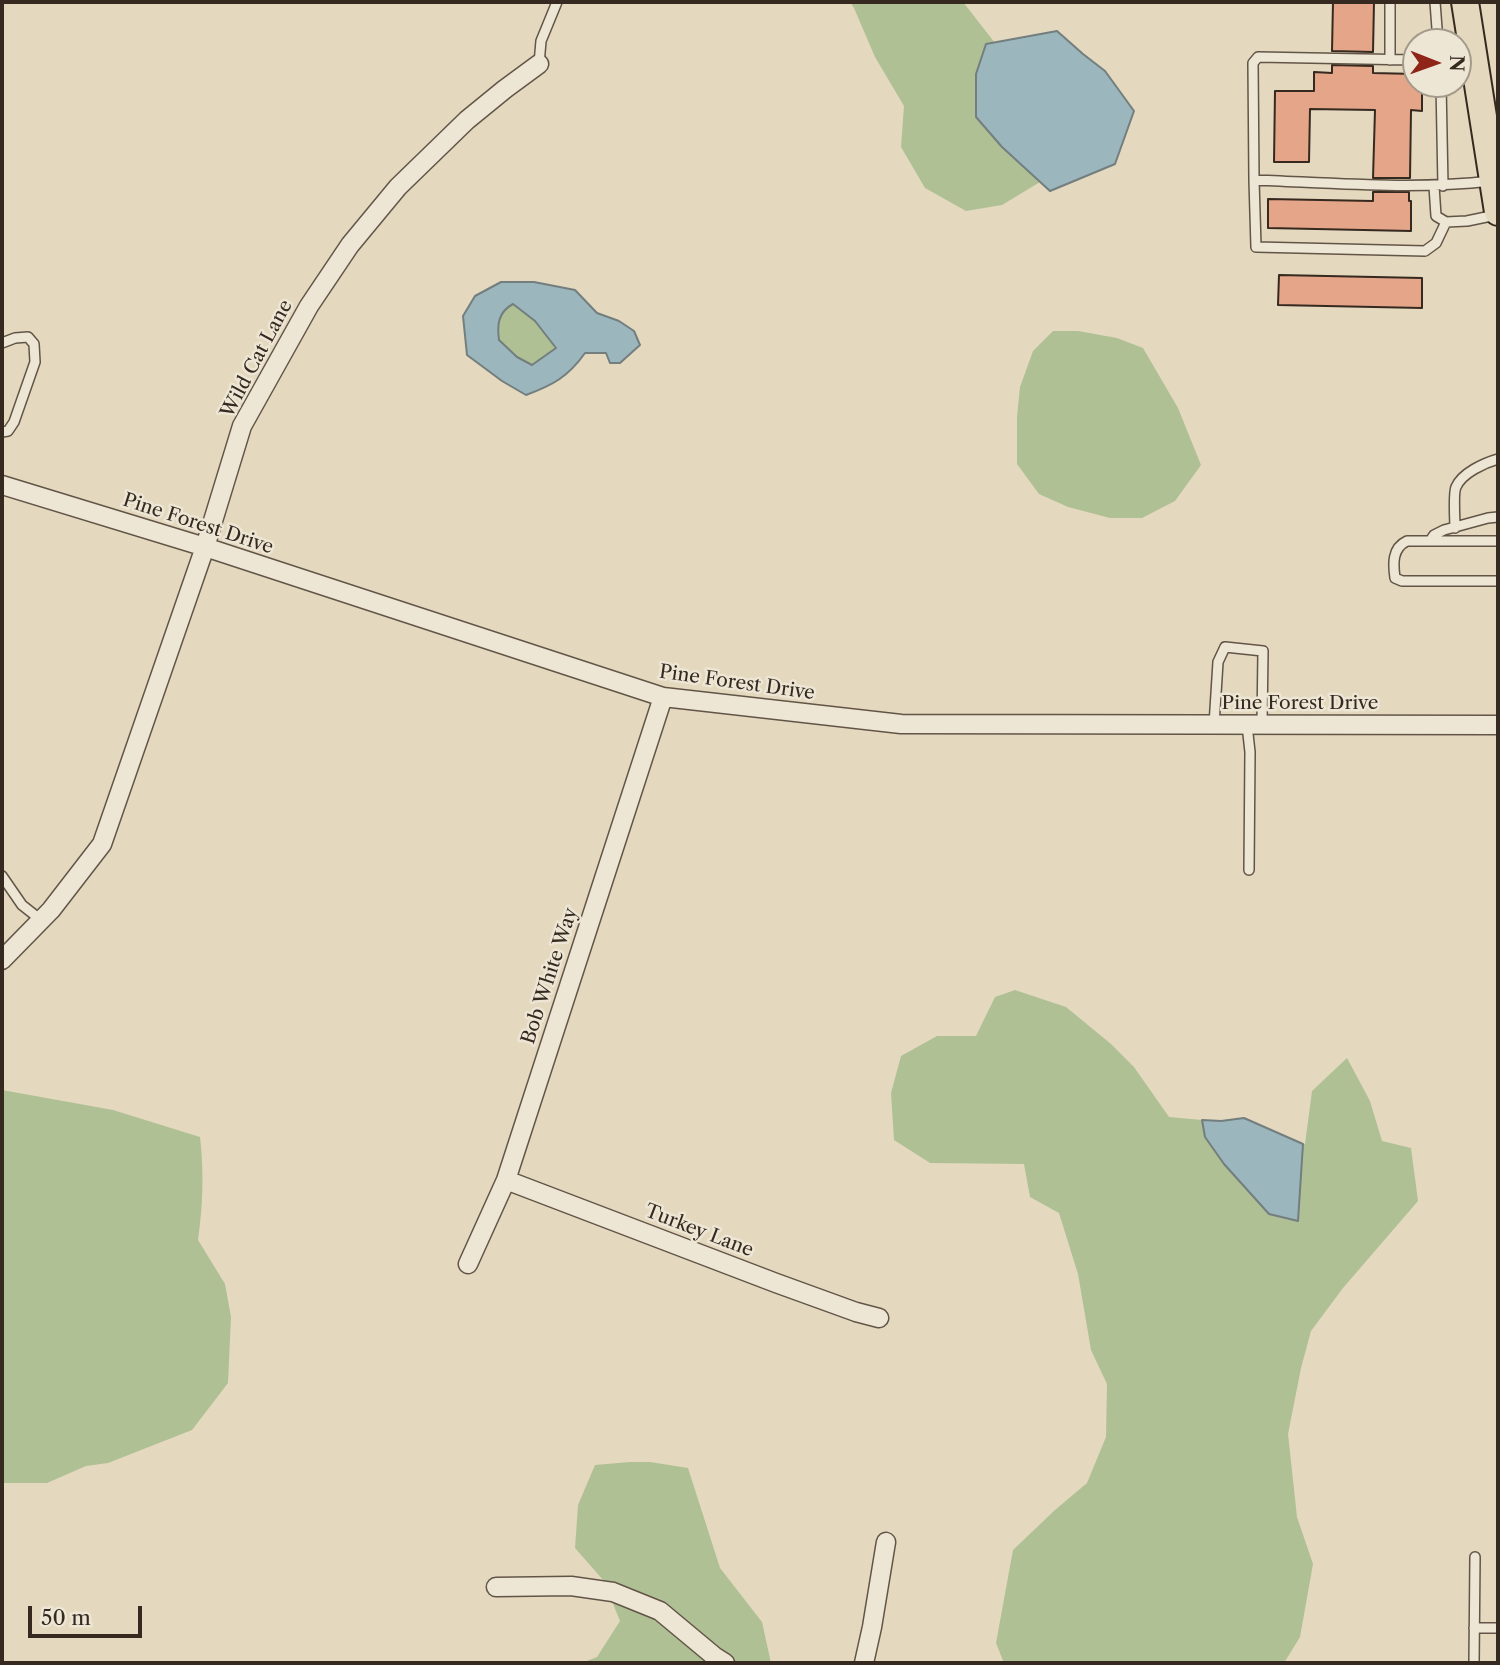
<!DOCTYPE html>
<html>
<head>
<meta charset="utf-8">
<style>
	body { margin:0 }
	#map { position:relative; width:1500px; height:1665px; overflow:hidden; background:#e4d8be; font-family:"Libre Caslon Text",serif }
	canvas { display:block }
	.frame { position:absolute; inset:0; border:4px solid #36291f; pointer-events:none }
	.north { position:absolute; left:1402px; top:28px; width:70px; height:70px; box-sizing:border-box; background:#ede6d5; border:2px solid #a49a8c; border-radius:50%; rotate:91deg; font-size:19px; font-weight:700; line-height:28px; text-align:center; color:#36291f }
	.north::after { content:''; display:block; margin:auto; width:24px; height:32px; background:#8f2418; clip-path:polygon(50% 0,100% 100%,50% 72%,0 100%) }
	.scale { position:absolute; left:28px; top:1606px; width:114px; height:32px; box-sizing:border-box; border:4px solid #36291f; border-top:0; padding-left:9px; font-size:21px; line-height:24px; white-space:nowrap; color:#36291f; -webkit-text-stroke:5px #ede6d5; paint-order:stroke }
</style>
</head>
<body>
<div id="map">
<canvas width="1500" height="1665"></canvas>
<div class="frame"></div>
<div class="north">N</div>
<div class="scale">50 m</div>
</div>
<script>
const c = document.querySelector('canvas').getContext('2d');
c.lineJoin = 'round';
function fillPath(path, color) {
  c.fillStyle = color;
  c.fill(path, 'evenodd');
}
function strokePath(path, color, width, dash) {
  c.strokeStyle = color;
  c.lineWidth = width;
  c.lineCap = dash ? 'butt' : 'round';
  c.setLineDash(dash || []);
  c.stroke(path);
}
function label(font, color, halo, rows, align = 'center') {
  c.font = font + ' "Libre Caslon Text",serif';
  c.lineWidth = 5;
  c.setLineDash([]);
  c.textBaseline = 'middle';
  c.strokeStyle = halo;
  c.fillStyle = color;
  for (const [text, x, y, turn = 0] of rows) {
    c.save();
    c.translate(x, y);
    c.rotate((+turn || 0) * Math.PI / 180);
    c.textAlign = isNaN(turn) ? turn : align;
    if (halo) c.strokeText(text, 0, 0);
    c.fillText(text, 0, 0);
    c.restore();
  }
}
const green = new Path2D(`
	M850,2H963L995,43L986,44L976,117L1002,147L1040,182L1002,205L966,211L925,188L901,147L904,106L875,57L854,8Z
	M513,304L535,321L556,349L532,365L517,357L499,341C497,325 498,312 513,304Z
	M1053,331H1078L1117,338L1143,348L1178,408L1201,465L1175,501L1142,518H1110L1068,507L1039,494L1017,464V417L1020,387L1033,351Z
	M1015,990L1066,1007L1111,1044L1134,1067L1169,1117L1202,1120L1205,1137L1224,1164L1246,1187L1298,1221L1303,1144H1305L1312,1091L1347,1058L1370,1101L1382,1141L1411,1148L1418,1201L1343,1288L1311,1331L1301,1368L1288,1434L1297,1517L1313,1564L1300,1637L1284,1663H1004L996,1643L1013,1550L1055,1510L1087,1483L1106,1437L1107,1384L1091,1350L1078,1274L1059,1213L1030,1197L1024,1164L930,1163L894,1140L891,1093L901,1056L937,1036H976L995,997Z
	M2,1090L113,1110L200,1137C204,1172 203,1205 198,1240L225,1284L231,1317L228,1383L192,1430L108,1463L86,1466L47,1483H2Z
	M630,1462H650L688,1468L720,1568L762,1622L771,1663H582L597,1657L620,1621L604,1581L575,1548L578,1505L595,1465Z`);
const water = new Path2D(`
	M1057,31L1083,54L1105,71L1134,111L1115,164L1050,191L1002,147L976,117V74L986,44Z
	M501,282H534L575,290L597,313L619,321L634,331L640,345L620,363H610L606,353H585C568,377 553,385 526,395L502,381L467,355L463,316L475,296ZM513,304L535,321L556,348L532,365L517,357L499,340C497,325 498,312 513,304Z
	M1244,1118L1303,1144L1298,1221L1269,1214L1224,1164L1205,1137L1202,1120L1221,1121Z`);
const building = new Path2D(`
	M1333,2H1374L1373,52L1332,51Z
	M1332,65L1373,66V73L1416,74V84H1422V111L1411,110L1410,178H1373L1375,110L1310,109L1309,162H1274L1275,91H1314V72L1332,73Z
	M1373,192H1409V201H1411V231L1268,228V199L1373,201Z
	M1279,275L1422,278V308L1278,305Z`);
const lane = new Path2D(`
	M1435,2L1438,42
	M1390,60V2
	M1416,60L1258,57L1253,63L1254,180C1333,183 1413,190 1491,181
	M539,64L541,41L557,2
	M1441,84L1443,186
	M1254,180L1256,247L1425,251L1436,243L1446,222
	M1434,186L1436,216L1446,222L1467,221L1496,215
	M2,343L15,338L28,337L34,344L35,362L14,422L8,431L2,432
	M1455,528C1455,520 1453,493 1456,487C1462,473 1484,463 1498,459
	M1430,541L1434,535L1444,530L1488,518L1498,517
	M1498,541H1407C1392,548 1393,564 1395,578L1402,581H1498
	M1214,725L1218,662L1225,647L1263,651L1262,725
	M1247,725L1250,752L1249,870
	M2,876L22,905L41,920
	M1474,1628H1498
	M1474,1663L1475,1557`);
const street = new Path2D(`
	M2,485L205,547L663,697L901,724L1498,725
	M2,960L51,910L102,844L205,547L242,426L309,306L350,245L398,187L467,120L505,89L539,64
	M506,1180L776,1283L856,1312L879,1318
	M468,1264L506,1180L663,697
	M496,1587L571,1586L613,1592L660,1611L714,1656L725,1663
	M864,1663L872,1627L886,1542`);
const primary = new Path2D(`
	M1465,2L1498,212`);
const streetNames = [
	["Wild Cat Lane",257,359,-62],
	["Pine Forest Drive",198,524,18],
	["Pine Forest Drive",737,683,8],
	["Pine Forest Drive",1300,704],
	["Bob White Way",550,976,-72],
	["Turkey Lane",699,1231,21]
];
fillPath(green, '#afc095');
fillPath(water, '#9bb7bd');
strokePath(water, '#737e7e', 2);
fillPath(building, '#e4a589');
strokePath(building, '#36291f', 2);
strokePath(lane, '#625547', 12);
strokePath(street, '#625547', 21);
strokePath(primary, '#36291f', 30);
strokePath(lane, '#ede6d5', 9);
strokePath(street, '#ede6d5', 18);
strokePath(primary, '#e4d8be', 26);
label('19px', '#36291f', '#ede6d5', streetNames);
</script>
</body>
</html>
